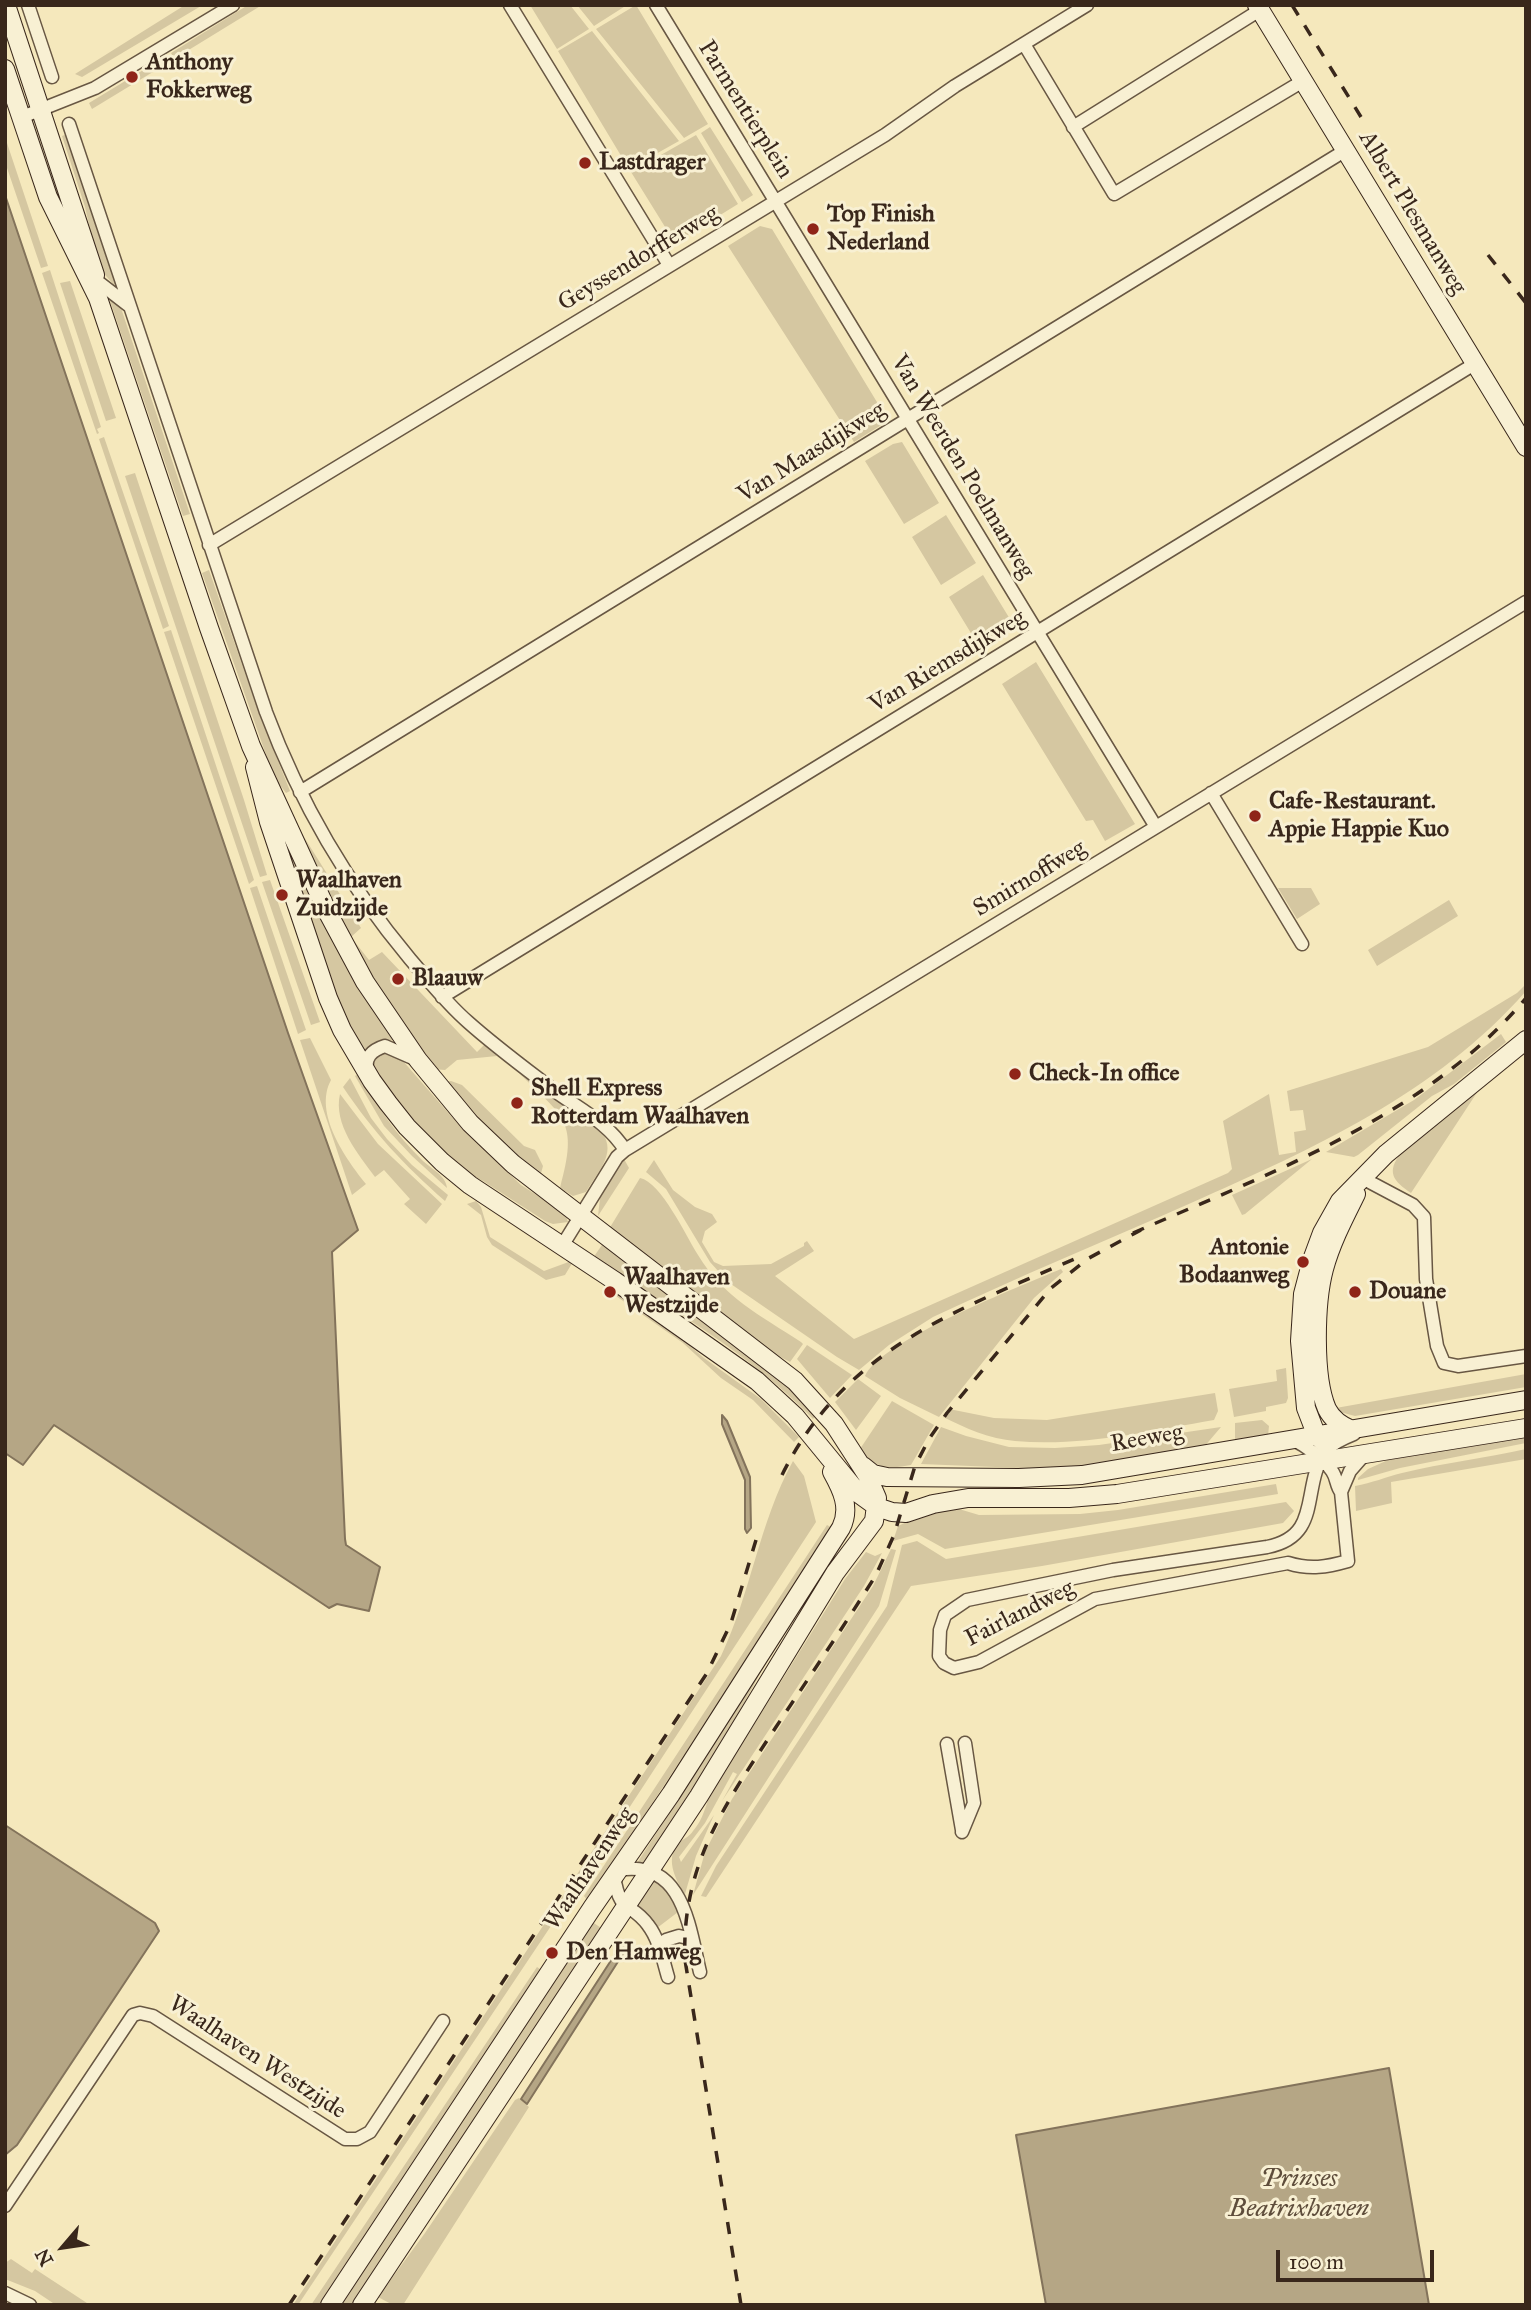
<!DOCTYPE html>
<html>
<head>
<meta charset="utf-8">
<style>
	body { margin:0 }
	#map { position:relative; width:1531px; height:2310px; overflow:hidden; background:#f5e8bc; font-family:"IM FELL Great Primer",serif }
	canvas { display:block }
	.frame { position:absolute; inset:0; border:7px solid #39271b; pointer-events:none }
	.north { position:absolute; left:28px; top:2212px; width:70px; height:70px; -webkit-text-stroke:5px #f8f0d3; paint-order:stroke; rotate:241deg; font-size:19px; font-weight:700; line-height:28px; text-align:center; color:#39271b }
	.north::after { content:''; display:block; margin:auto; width:24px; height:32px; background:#39271b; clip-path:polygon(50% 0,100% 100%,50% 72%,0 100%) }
	.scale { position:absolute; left:1276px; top:2250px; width:158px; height:32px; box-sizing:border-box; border:4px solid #39271b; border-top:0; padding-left:9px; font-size:21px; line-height:24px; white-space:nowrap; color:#39271b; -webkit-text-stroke:5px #f8f0d3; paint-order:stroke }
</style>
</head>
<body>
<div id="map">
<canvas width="1531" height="2310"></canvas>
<div class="frame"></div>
<div class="north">N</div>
<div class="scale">100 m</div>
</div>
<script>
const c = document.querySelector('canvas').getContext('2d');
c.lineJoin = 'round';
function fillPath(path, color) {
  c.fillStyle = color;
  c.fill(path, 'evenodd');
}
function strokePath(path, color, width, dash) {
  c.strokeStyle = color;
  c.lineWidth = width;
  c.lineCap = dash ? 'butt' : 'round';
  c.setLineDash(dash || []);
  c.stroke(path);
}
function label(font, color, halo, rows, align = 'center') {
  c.font = font + ' "IM FELL Great Primer",serif';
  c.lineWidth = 6;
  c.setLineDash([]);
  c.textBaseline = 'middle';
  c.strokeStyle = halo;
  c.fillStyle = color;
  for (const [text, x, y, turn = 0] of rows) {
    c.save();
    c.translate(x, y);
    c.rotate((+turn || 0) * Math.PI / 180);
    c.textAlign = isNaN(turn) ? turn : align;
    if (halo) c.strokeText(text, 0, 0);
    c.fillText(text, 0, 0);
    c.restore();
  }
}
const green = new Path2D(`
	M185,5L201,6L82,77L75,74Z
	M248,5H262L174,59L171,53Z
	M530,5H570L589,29L557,49Z
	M577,5H627L594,26Z
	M636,5L708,124L684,138L596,29Z
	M592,31L679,141L629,169L558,51Z
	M163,58L166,64L92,109L89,103Z
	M710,127L753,195L742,202L701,133Z
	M67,134L117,282L114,285L99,268L85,207L62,136Z
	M696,135L738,204L675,243L631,172Z
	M7,143L48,266L41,268L5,162V144Z
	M760,226L772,229L886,417L883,424L854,442L728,246Z
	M50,270L101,427L97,429L99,433L97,434L42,273Z
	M70,281L116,418L106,421L60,283Z
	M108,295L121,308L190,514L183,516Z
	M104,437L169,626L163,629L99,439Z
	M902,442L939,503L904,524L865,461L893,444Z
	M135,473L244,800L267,875L260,877L125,476Z
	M946,515L976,563L941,585L912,537Z
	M209,570L260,716L290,791L286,793L276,780L270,766L202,573Z
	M983,575L1013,624L1012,629L980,648L949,597Z
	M171,630L254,880L249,884L164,632Z
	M1036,662L1135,824L1105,841L1093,820L1086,821L1002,684Z
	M280,825L393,1036V1040L381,1041L361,1052L337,1004L277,826Z
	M299,829L361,928L351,937L369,960L382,952L477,1052L484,1045L497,1056L457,1060L445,1070L433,1069L359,959L297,831Z
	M270,880L320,1022L311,1025L262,882Z
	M257,886L306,1030L298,1034L250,888Z
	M1278,888H1311L1320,904L1297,919Z
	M1449,900L1458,916L1377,966L1368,950Z
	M1526,984V991C1437,1093 1313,1149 1191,1203C1105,1241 1018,1277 933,1317L889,1345L859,1370L837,1357L728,1282L710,1262L666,1189L646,1172L654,1160L673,1190L695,1207L712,1214L717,1222L705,1231L702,1242L714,1262L723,1266L771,1264L804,1246V1243L807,1241L814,1251L775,1276L854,1339L1228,1173L1232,1169L1223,1121L1269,1094L1279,1155L1296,1152L1294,1132L1306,1130L1303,1110L1290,1111L1287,1091L1428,1047L1517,993Z
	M1501,1034L1506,1042L1454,1084L1432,1096L1358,1155L1354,1157L1326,1152L1414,1100Z
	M310,1038L331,1080C313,1113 346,1159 366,1184L352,1195L300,1040Z
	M385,1052L397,1055L403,1061L458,1124L521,1185L565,1213L568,1222L553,1224L545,1221L483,1181L455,1167L425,1139L375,1075L372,1062Z
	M359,1073C377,1106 396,1135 423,1161C432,1169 446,1176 447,1188L412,1156L384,1126L355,1076Z
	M519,1073L598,1128C620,1150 599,1170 586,1192L573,1196L560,1188C579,1120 564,1118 519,1073Z
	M350,1078L371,1118L387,1139L412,1165L448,1195L445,1201C403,1164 374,1133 343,1087Z
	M451,1081L462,1085L524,1146L535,1150L543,1166L540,1177C505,1149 474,1116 445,1082Z
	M1478,1091L1411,1193C1393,1181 1386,1172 1401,1153Z
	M340,1094L378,1144L442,1204L426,1224L404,1204L410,1199L384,1170L375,1177C358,1154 333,1124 340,1094Z
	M624,1159L629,1168L598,1216L600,1198Z
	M1312,1159L1245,1214L1242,1215L1232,1195Z
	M640,1178C661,1182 686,1236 698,1255C724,1298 760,1315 801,1342L803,1344L790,1362L773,1353L609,1229Z
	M476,1201L481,1207L490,1237L544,1271L574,1260L565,1275L546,1280L492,1245L487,1237L481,1215L467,1204Z
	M604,1242L759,1358L818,1413L813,1419C750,1353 669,1308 593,1258Z
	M1061,1269L1063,1272L1034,1298L939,1417L900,1398L865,1376C880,1341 1021,1286 1061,1269Z
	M617,1294L677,1335L704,1358L761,1399L799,1437L794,1442L753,1400L721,1378L683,1343L616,1296Z
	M807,1345L852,1375L830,1398L797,1359Z
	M1286,1368L1288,1398L1286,1403L1266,1407V1411L1234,1417L1229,1389L1277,1381L1276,1370Z
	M1526,1374V1387L1355,1416L1340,1412L1336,1408Z
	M858,1379L881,1396L856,1430L835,1402Z
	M1215,1393L1218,1411L1214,1420C1149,1431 1081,1447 1015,1441C990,1439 965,1428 943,1417L949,1409L994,1418L1047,1420Z
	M892,1401L934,1425L911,1465C890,1469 873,1469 860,1449Z
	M1262,1420L1269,1426L1268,1436L1235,1440V1423Z
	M941,1427L966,1436L1009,1447L1055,1448L1099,1445L1221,1427L1204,1447L1095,1465L1045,1469L921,1464Z
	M1526,1436V1443L1400,1468L1358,1480V1478L1368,1469L1388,1460Z
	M1526,1449V1459L1391,1482L1392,1503L1356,1511L1355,1486C1372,1483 1386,1477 1402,1473C1443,1463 1485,1458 1526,1449Z
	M793,1461L804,1476L816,1522L599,1854L298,2305H293L721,1656C751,1593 759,1523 793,1461Z
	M1276,1484L1278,1494L945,1549L918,1534L893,1541L898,1526L928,1512L941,1509H959L979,1515L1080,1514L1118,1510Z
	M1286,1502L1294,1511L1283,1523L1042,1566L911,1586L706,1897L701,1896L716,1866L887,1606L902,1545L917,1541L946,1559Z
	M827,1525L833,1528L588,1901L584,1896Z
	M891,1549L896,1550L879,1606L693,1895L705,1852L732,1799L873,1586Z
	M866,1552L875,1556L882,1553L864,1586L722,1801L737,1774L733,1772L705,1823L679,1857L681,1862L714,1815L696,1856L685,1894C675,1880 664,1856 680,1842C685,1838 690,1836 693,1831C701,1822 704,1812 708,1800L706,1796L752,1728L845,1579Z
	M767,1653L770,1655C732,1727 691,1796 648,1863H637L710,1751Z
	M653,1877L669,1890L682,1909L657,1928L649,1915L634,1904Z
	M591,1921L604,1930L356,2305H338Z
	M537,1967L543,1971L346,2268L320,2305H311Z
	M519,2098L529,2107L403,2305H393L378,2297L425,2233L515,2100Z
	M11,2259L32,2273L35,2269L90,2305H56L35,2291L5,2279V2263Z`);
const water = new Path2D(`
	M5,195L288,1033L358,1230L332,1252L345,1539L346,1545L380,1567L369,1611L337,1604L329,1608L54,1425L23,1465L5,1453Z
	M722,1415L727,1421L750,1477L751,1528L747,1533L745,1529V1480L722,1424Z
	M5,1825L155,1923L159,1931L17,2145L5,2155Z
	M623,1942L628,1946L527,2104L521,2099Z
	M1389,2068L1429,2305H1046L1016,2135Z`);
const street = new Path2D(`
	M28,5L52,77
	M510,5L669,265
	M656,5L1156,827
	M1024,44L1114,194L1303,81
	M22,117L95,88L233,5
	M69,124L266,712C300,803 348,885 410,959C429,981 447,1004 468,1022C496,1047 526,1069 556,1092C581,1110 608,1123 625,1150
	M1073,127L1260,10
	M97,281L128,305
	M209,545L885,135L955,86L1087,5
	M300,792L1346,150
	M1211,793L1302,944
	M442,997L1476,363
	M368,1073C363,1058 372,1050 385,1046L417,1060
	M1364,1179L1413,1205L1424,1217L1426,1279L1437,1346L1444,1363L1458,1366L1526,1356
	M562,1246L617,1157L625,1150L1526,602
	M1292,1439C1306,1446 1323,1458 1332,1471C1337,1478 1336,1486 1341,1492L1348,1561C1327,1567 1310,1570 1288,1563L1095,1599L979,1662L954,1668L944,1663L939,1656L940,1630L945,1615L967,1600L1113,1570L1267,1547C1324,1536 1300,1486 1326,1451C1332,1443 1344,1438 1354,1434
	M1341,1492L1350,1471L1364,1455
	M947,1744L962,1830
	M962,1832L974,1803L965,1743
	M619,1870C683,1859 689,1926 700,1972
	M614,1876C620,1915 630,1901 648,1925C659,1939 663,1960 668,1977
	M661,1953L666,1940L679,1936L688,1938L694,1947
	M5,2206L133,2015L140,2013L153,2016L345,2139H357L370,2132L443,2021
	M5,2293L30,2305`);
const secondary = new Path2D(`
	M6,5L95,275
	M1257,5L1526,447
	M5,69L48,197L98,298L209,628L251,746L328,913L365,982L418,1060L470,1123L513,1164L795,1381L834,1424L867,1475L877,1498L874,1521L835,1573L699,1796L362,2305
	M255,767L269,822L328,998L342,1030L372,1081L388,1103L407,1127L442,1162L470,1185L615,1281L757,1381L795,1416L859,1494L877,1507L892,1512L906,1513L933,1504L968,1498H1069L1117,1494L1526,1428
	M1352,1430C1342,1426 1332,1419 1327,1409C1313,1377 1315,1303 1324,1269C1331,1243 1344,1218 1356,1194
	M1323,1442L1316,1434L1306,1408L1300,1341L1303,1294L1312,1260L1322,1233L1340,1201L1386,1154L1526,1040
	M863,1466L873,1474L887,1477L1019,1478L1082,1475L1526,1400
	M330,2305L592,1908L671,1794L841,1528C851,1508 842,1490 832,1472`);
const rail = new Path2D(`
	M1292,5L1361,117
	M1488,255L1526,303
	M1133,1233C1270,1173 1427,1116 1526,998
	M782,1475C845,1348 958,1310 1079,1257
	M289,2305L707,1673L731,1623L756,1540
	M741,2305L685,1960C681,1865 726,1803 776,1727C810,1676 844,1626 876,1575L894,1535L915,1466L929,1439L947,1413L1051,1288L1089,1258L1141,1230`);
const markers = [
	[132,77,7,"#8f2418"],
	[585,163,7,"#8f2418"],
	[813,229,7,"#8f2418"],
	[1255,816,7,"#8f2418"],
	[282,895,7,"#8f2418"],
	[398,979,7,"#8f2418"],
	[1015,1074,7,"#8f2418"],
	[517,1103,7,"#8f2418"],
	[1303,1262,7,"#8f2418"],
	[610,1292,7,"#8f2418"],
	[1355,1292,7,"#8f2418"],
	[552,1953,7,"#8f2418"]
];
const poiNames = [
	["Anthony",146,63],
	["Fokkerweg",146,91],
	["Lastdrager",599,163],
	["Top Finish",827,215],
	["Nederland",827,243],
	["Cafe-Restaurant.",1269,802],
	["Appie Happie Kuo",1269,830],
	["Waalhaven",296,881],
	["Zuidzijde",296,909],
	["Blaauw",412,979],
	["Check-In office",1029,1074],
	["Shell Express",531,1089],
	["Rotterdam Waalhaven",531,1117],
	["Antonie",1289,1248,"right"],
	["Bodaanweg",1289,1276,"right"],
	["Waalhaven",624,1278],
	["Westzijde",624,1306],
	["Douane",1369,1292],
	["Den Hamweg",566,1953]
];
const streetNames = [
	["Parmentierplein",745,110,58],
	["Albert Plesmanweg",1412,213,59],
	["Geyssendorfferweg",639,259,-31],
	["Van Maasdijkweg",812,453,-32],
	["Van Weerden Poelmanweg",962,467,59],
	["Van Riemsdijkweg",948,662,-31],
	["Smirnoffweg",1030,879,-31],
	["Reeweg",1147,1439,-10],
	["Fairlandweg",1020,1614,-27],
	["Waalhavenweg",590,1869,-56],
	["Waalhaven Westzijde",257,2058,33]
];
const waterNames = [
	["Prinses",1299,2180],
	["Beatrixhaven",1299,2210]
];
fillPath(green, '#d5c7a1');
fillPath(water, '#b5a685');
strokePath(water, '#83735b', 2);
strokePath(street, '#685743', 15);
strokePath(secondary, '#39271b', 20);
strokePath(street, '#f8f0d3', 12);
strokePath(secondary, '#f8f0d3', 18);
strokePath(rail, '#39271b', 3.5, [12, 12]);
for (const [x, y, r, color] of markers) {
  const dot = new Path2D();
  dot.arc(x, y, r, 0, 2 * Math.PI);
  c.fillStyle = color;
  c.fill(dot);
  strokePath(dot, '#f8f0d3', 2.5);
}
label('bold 24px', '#39271b', '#f8f0d3', poiNames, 'left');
label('24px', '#39271b', '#f8f0d3', streetNames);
label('italic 26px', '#5e4d3b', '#f8f0d3', waterNames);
</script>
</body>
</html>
